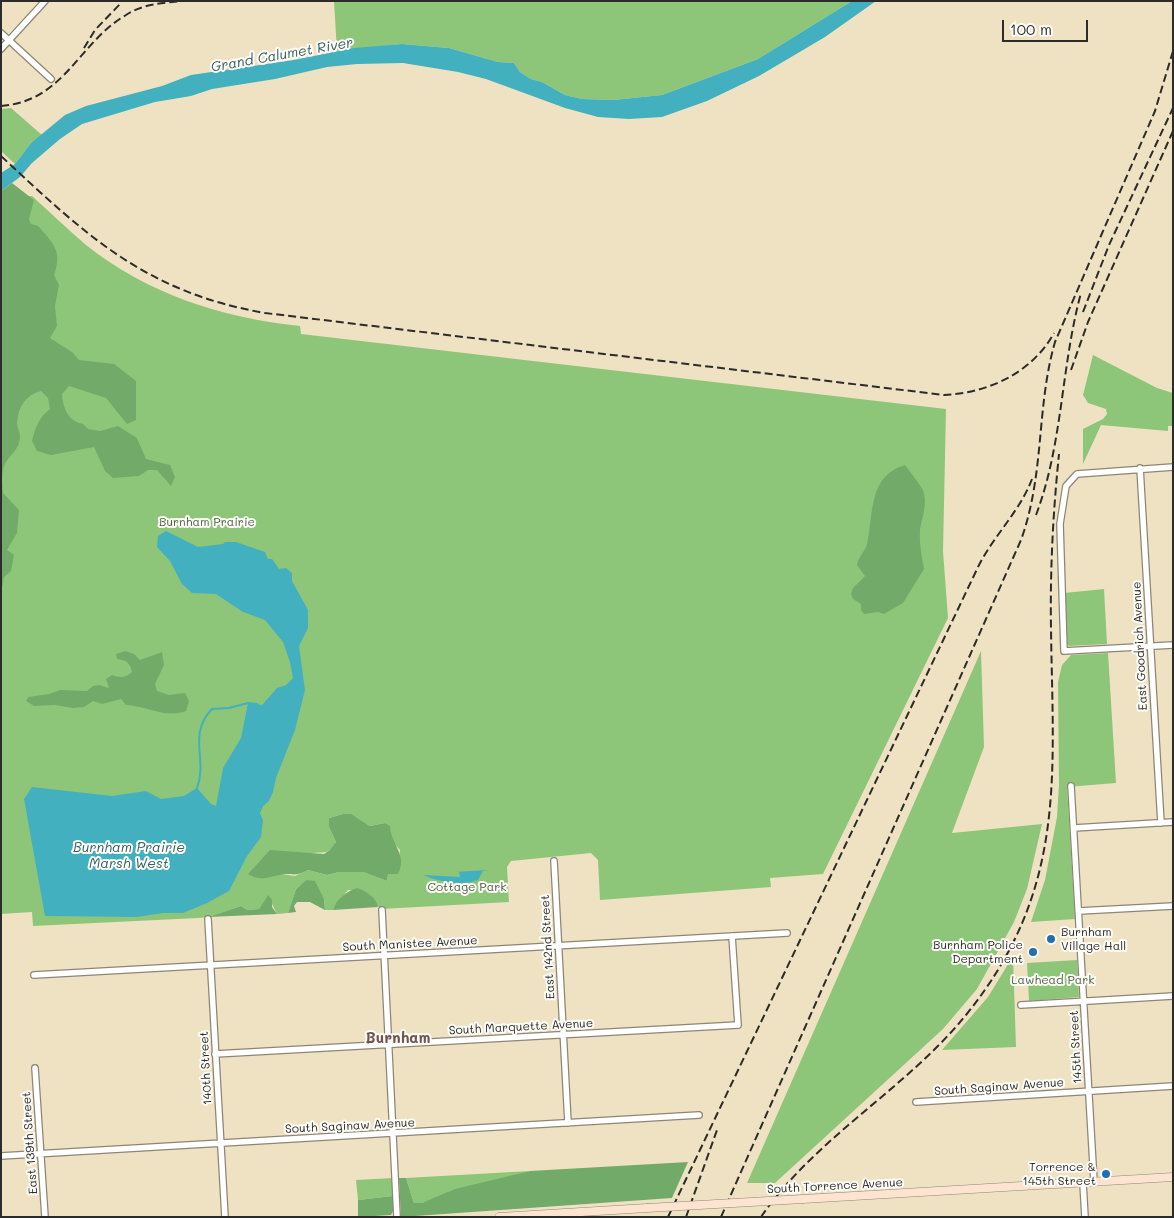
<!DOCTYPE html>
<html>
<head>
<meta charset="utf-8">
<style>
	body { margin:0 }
	#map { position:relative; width:1174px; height:1218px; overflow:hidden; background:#efe2c2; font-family:Mali,sans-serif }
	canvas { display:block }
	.frame { position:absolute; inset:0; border:2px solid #2b2b2b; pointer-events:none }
	.scale { position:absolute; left:1002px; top:20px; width:86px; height:22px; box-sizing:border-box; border:2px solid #2b2b2b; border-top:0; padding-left:6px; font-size:15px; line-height:18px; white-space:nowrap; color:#2b2b2b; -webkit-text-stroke:4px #fdfcf7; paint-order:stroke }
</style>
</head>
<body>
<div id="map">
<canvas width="1174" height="1218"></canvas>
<div class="frame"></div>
<div class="scale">100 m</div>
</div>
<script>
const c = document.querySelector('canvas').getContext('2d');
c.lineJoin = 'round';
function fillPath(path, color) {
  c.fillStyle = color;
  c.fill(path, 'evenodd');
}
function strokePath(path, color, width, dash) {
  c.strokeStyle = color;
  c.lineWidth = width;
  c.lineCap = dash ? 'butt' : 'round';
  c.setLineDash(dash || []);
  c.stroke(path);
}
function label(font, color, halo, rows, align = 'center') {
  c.font = font + ' Mali,sans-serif';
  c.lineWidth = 4;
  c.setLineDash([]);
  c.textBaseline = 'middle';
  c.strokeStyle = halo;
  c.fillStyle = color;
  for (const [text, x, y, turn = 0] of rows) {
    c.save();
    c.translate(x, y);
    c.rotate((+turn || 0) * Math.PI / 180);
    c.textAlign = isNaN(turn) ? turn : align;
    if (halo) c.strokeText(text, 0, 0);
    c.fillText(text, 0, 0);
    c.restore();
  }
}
const green = new Path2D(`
	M334,1H852L758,59L662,95L613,100L582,99L565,95L542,82L531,79L520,72L514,63L498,62L449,48L402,44L337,51Z
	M11,108L42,135L31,143L15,164L1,151V109Z
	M32,196C50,212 67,229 86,245C148,294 222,318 300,326L301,334L946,409L943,551L948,618L823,874L770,878L771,887L600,900L598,860L591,853L511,861L507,867L509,902L381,909C366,896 375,891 348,890L335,905L333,910H325L324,899L306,880L296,889L288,913L277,914L268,896L259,909L247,910L241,906L208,917L198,918L33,926L32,912L1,914V199ZM343,814L357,818L370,826L385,823L389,826L393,842L400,850L398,874H388L387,881L363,872H339L327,875L308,870L295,876L281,874C289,868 300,857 310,854C321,850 330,857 336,842L329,827V818Z
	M1093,355L1157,388L1173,393V426H1168V431L1101,425L1083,464V429L1103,419L1107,414L1106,409L1088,403L1083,395Z
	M1104,589L1107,644L1069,646L1066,643L1064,593Z
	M981,651L984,747L952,833L1042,824L1027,889L1014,922L977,989L943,1029L775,1183H747Z
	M1108,653L1116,783L1067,787L1075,919L1031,922L1045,880L1057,817L1059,785L1058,682L1062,665L1071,655Z
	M1013,956L1016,1047L942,1050L988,997Z
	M1077,960L1079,997L1029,1001L1027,963Z
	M530,1171L422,1203H414L406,1178Z
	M393,1178V1196L358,1200L356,1180Z`);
const forest = new Path2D(`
	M12,183L34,200L29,219L31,224L38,226C53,243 63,251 54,275L59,285L55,306L57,326L50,338L72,352L79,360L114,364L136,381V420L127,424L106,398L69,386L62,394C63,408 68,421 83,424L88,429L100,431L118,426L137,438L146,459L170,465L175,477L171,486L157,470H148L139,476L113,478L105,471L94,447L51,455L37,451L32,441C35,428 39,417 50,409L48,398L41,391C26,395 18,406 17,423C17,428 21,433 20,438C19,449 12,453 6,462C1,470 2,483 3,493L19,510L17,533L7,550L14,555L11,571L4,577L1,593V191Z
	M905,465C908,469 922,487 923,490C928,504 922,517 920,530C919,544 922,556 924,569L903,603L884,614L878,612L864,614L861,610V604L853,599L851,594L853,588L865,576L857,565C858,557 865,552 867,544C874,512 868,476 905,465Z
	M125,651L134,654L140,660L162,652L164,665L155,684L157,691L169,695L185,693L189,701L186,711C164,719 148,706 126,705L121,699L102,704L93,701L84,707L73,708L55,705L34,706L26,701L28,697L49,694L60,690L87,691L93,686L99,685L109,688L106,679L112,675C120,678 125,678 132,672C130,663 127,660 117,659L116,654Z
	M343,814H351L370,826L385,823L390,826C391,845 408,855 398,874H388L387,881L363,872H339L327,875L308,870C293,878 293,872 280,875C266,877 262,882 248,874L270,850L324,854L330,850L336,842L329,827V818Z
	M306,880L315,881L324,899L325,910L310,902H297L294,906L296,912L288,913L296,889Z
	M357,888C366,891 376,897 378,907L333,910C336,899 347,891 357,888Z
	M268,895L272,900V907L277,914L208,917L241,906L247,910L259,909Z
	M688,1162L672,1198L401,1217L399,1178H406L414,1203H422L455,1189L530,1171Z
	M393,1196L394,1209L391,1215L358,1217V1200Z`);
const water = new Path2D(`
	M852,1H876L825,37L759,76L707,101L662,117L629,119L598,117L565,108L486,79L458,72L403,63L357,64L327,67L275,79L212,89L191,96L155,102L82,124L60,139L32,163L20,177L1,191V173L15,164L31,143L65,115L86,106L162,86L191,75L294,60L354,48L402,44L449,48L498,62L514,63L520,72L531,79L542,82L565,95L582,99L613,100L662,95L758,59Z
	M166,531L198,547L223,544L225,542H236L265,552L268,559H272L279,569L286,568L292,573V581L308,610V628L299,646L305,690L295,730L276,778L273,792L269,801L263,806L260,813L263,820L261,837L247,856L229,891L207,903L183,913H163L137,917L45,916L24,799L32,787L112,796L146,791L161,799L184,796L197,788L211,804L216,806L223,768L241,738L248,703L262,705L277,688L286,685L293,678L290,662L283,642L265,620L243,612L216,594L192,593L182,584L170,561L157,547L158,536Z
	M489,870L483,871L478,880C462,887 433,880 423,875L460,877L459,872H453Z`);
const stream = new Path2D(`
	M197,788C208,760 187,735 212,709L229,708L248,703L257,704`);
const minor = new Path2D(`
	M1,33L51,79
	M1,49L45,1
	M1173,467L1077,474L1066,486L1060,524L1064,651L1173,645
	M1140,468L1161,823
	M1071,786L1094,1182
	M1074,828L1173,822
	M554,861L568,1123
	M382,910L397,1217
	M1079,911L1173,906
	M208,919L225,1217
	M34,975L787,933
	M1021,1005L1173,996
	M215,1054L738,1025L732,936
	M35,1068L45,1217
	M916,1102L1173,1086
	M1,1156L699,1115
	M1083,1183L1085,1217`);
const secondary = new Path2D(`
	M803,1199L1173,1177
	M499,1217L647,1208`);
const rail = new Path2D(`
	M84,48L95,30L120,4
	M1,106C65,101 78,43 126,15C143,4 162,3 182,1
	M1,156C87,236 145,292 265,313L944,395C988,393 1032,373 1054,333
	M1083,312L1109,245L1173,108
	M1071,370L1088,322L1173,131
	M1036,515C1063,444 1061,366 1081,293
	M668,1217L979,565C995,534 1020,511 1032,479
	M686,1217L717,1130
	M721,1217L1021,540C1045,473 1036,408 1055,342L1155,111L1173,51
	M761,1217C817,1136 905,1090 966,1015C1067,890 1053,778 1051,629C1050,570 1053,513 1059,454`);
const secondaryBridge = new Path2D(`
	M647,1208L803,1199`);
const markers = [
	[1051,939,5,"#1f6fb2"],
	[1033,952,5,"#1f6fb2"],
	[1106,1174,5,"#1f6fb2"]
];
const parkNames = [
	["Burnham Prairie",207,522],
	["Cottage Park",467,887],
	["Lawhead Park",1053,980]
];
const streetNames = [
	["East Goodrich Avenue",1140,646,-93],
	["South Manistee Avenue",410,944,-3],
	["East 142nd Street",548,947,-93],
	["South Marquette Avenue",521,1027,-3],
	["145th Street",1076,1047,-93],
	["140th Street",206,1068,-93],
	["South Saginaw Avenue",999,1087,-4],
	["South Saginaw Avenue",350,1126,-3],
	["East 139th Street",30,1143,-94],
	["South Torrence Avenue",835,1186,-3]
];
const poiNames = [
	["Burnham",1061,932,"left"],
	["Village Hall",1061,946,"left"],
	["Burnham Police",1023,945],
	["Department",1023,959],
	["Torrence &",1096,1167],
	["145th Street",1096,1181]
];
const waterNames = [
	["Grand Calumet River",282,55,-10],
	["Burnham Prairie",129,848],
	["Marsh West",129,864]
];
const quarterNames = [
	["Burnham",398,1038]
];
fillPath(green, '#8ec679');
fillPath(forest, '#72ab69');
fillPath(water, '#42b0bf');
strokePath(stream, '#42b0bf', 2);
strokePath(minor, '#8d8676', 8);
strokePath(secondary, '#8d8676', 9);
strokePath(minor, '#fff', 5.5);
strokePath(secondary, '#fde4d1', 8);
strokePath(rail, '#2b2b2b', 2, [8, 4]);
strokePath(secondaryBridge, '#8d8676', 9, []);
strokePath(secondaryBridge, '#fde4d1', 8);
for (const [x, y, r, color] of markers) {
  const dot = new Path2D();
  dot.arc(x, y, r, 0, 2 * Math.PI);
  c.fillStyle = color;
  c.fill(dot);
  strokePath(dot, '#fdfcf7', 2);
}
label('12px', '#4e6146', '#fdfcf7', parkNames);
label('12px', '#2b2b2b', '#fdfcf7', streetNames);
label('12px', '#2b2b2b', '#fdfcf7', poiNames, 'right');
label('italic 14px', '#346066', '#fdfcf7', waterNames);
label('bold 15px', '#6f5550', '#fdfcf7', quarterNames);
</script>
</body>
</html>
